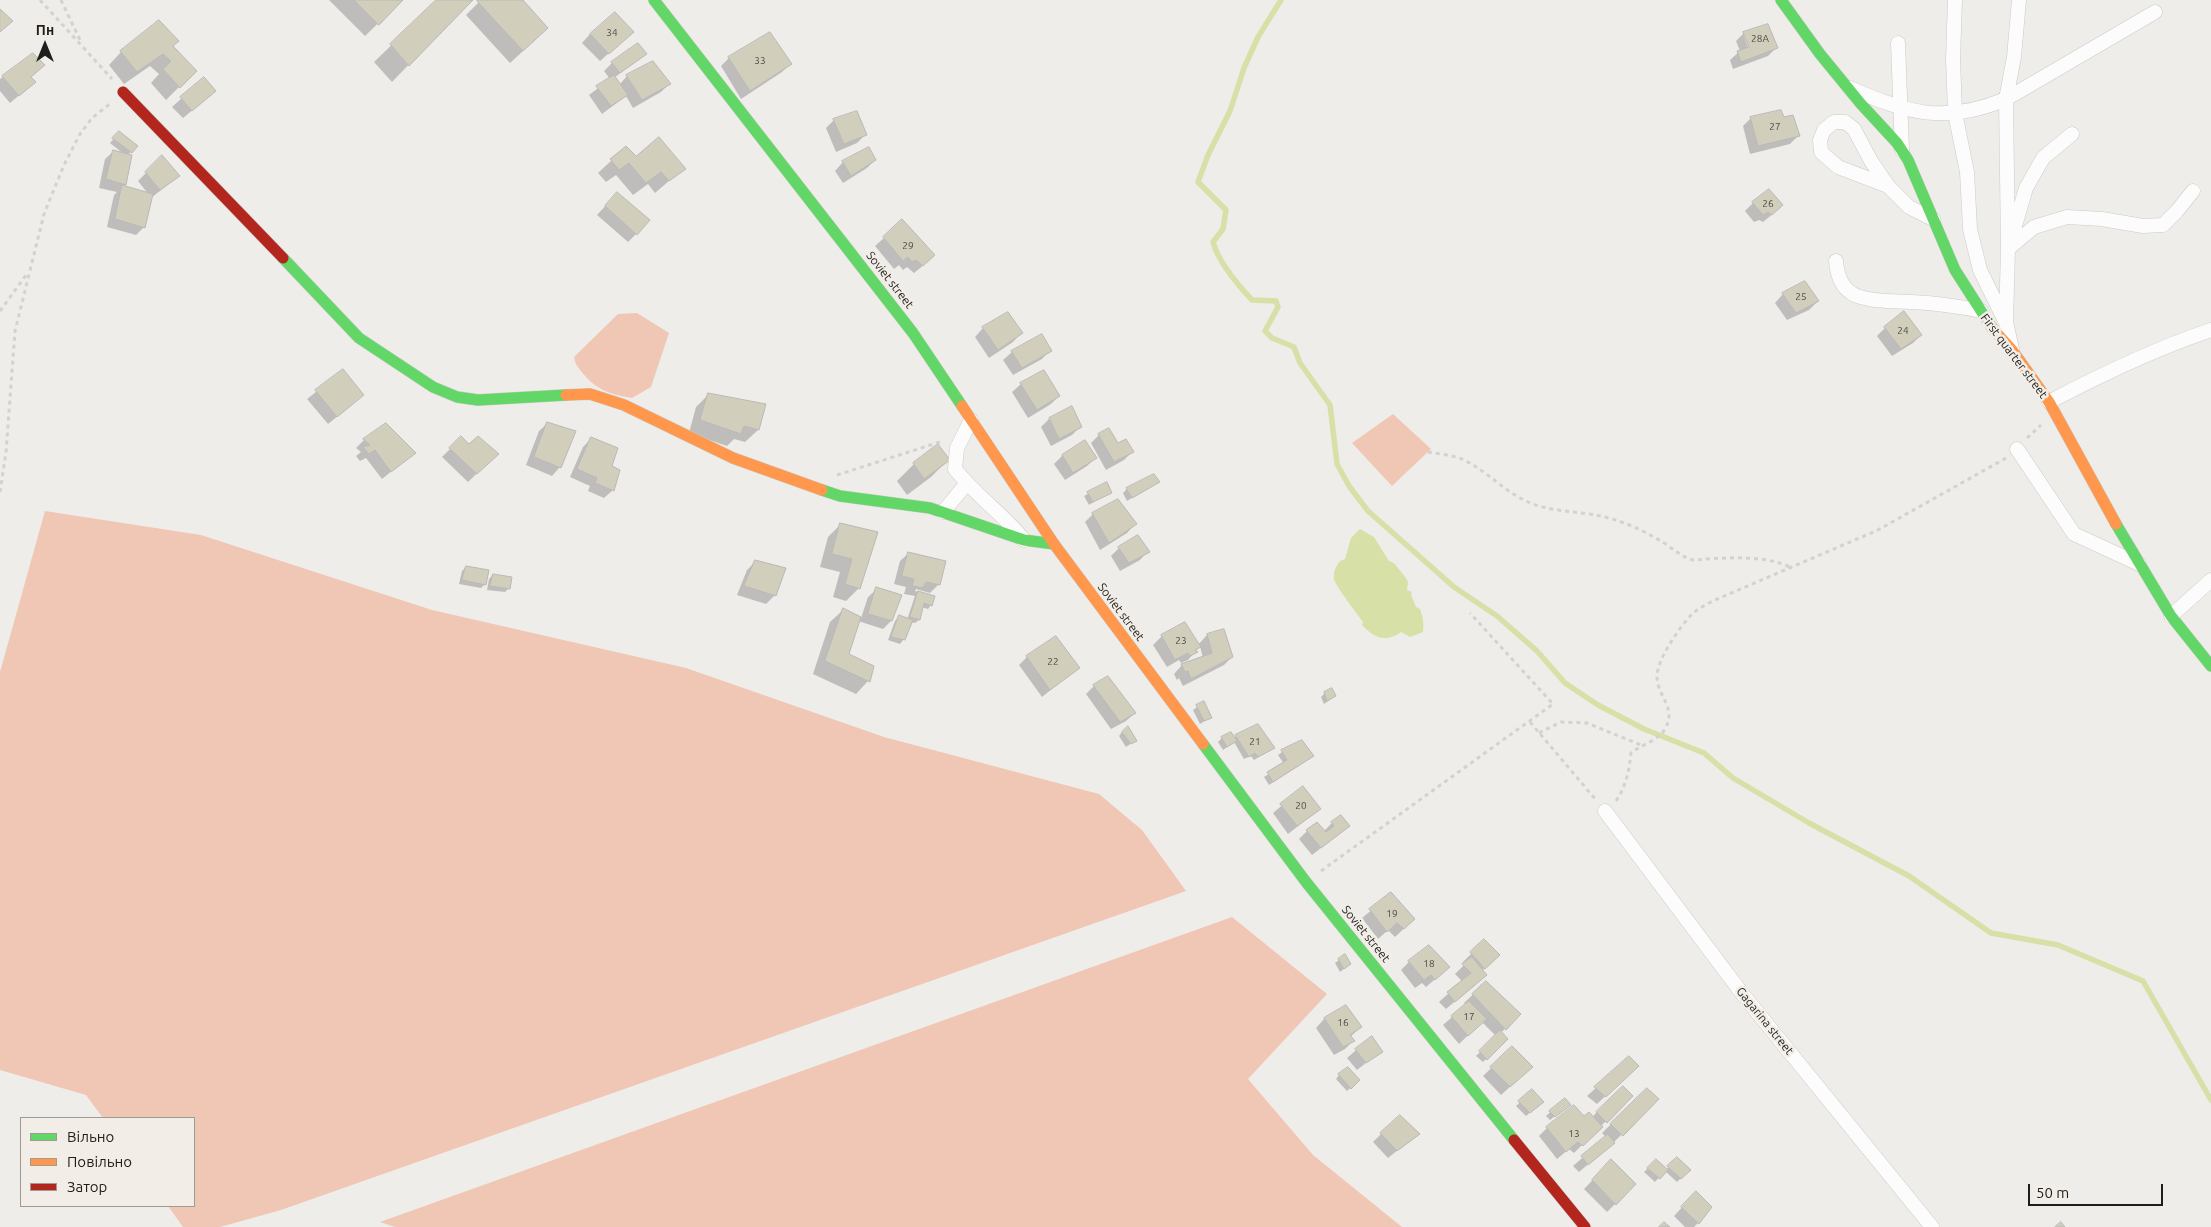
<!DOCTYPE html>
<html>
<head>
<meta charset="utf-8">
<style>
	body { margin:0 }
	#map { position:relative; width:2211px; height:1227px; overflow:hidden; background:#efedea; font-family:Ubuntu,sans-serif }
	canvas { display:block }
	.legend { position:absolute; left:20px; top:1117px; width:175px; height:90px; box-sizing:border-box; background:#f2eee7; border:1px solid #9e9b96; margin:0; padding:6px 9px; list-style:none; font-size:15px; color:#201e1c }
	.legend li { display:flex; align-items:center; gap:10px; height:25px }
	.legend b { width:25px; border:1px solid #9e9b96 }
	.north { position:absolute; left:20px; top:20px; width:50px; height:50px; -webkit-text-stroke:4px #f2eee7; paint-order:stroke; rotate:0deg; font-size:14px; font-weight:700; line-height:20px; text-align:center; color:#201e1c }
	.north::after { content:''; display:block; margin:auto; width:18px; height:22px; background:#201e1c; clip-path:polygon(50% 0,100% 100%,50% 72%,0 100%) }
	.scale { position:absolute; left:2028px; top:1184px; width:135px; height:22px; box-sizing:border-box; border:2px solid #201e1c; border-top:0; padding-left:6px; font-size:15px; line-height:18px; white-space:nowrap; color:#201e1c; -webkit-text-stroke:4px #f2eee7; paint-order:stroke }
</style>
</head>
<body>
<div id="map">
<canvas width="2211" height="1227"></canvas>
<ul class="legend">
<li><b style="height:6px;background:#63d668"></b>Вільно</li>
<li><b style="height:6px;background:#ff974d"></b>Повільно</li>
<li><b style="height:6px;background:#b3261e"></b>Затор</li>
</ul>
<div class="north">Пн</div>
<div class="scale">50 m</div>
</div>
<script>
const c = document.querySelector('canvas').getContext('2d');
c.lineJoin = 'round';
function fillPath(path, color) {
  c.fillStyle = color;
  c.fill(path, 'evenodd');
}
function strokePath(path, color, width, dash) {
  c.strokeStyle = color;
  c.lineWidth = width;
  c.lineCap = dash ? 'butt' : 'round';
  c.setLineDash(dash || []);
  c.stroke(path);
}
function label(font, color, halo, rows, align = 'center') {
  c.font = font + ' Ubuntu,sans-serif';
  c.lineWidth = 5;
  c.setLineDash([]);
  c.textBaseline = 'middle';
  c.strokeStyle = halo;
  c.fillStyle = color;
  for (const [text, x, y, turn = 0] of rows) {
    c.save();
    c.translate(x, y);
    c.rotate((+turn || 0) * Math.PI / 180);
    c.textAlign = isNaN(turn) ? turn : align;
    if (halo) c.strokeText(text, 0, 0);
    c.fillText(text, 0, 0);
    c.restore();
  }
}
const green = new Path2D(`
	M637,313L669,333L651,387L632,398C609,394 596,390 581,371C577,366 575,363 574,357L618,314Z
	M1393,414L1431,449L1392,486L1352,443Z
	M45,511L201,535L432,610L686,668L884,737L1099,794L1142,830L1186,891L281,1210L220,1227H183L168,1206H194V1118H103L86,1095L0,1070V672Z
	M1232,917L1327,994L1248,1079L1313,1155L1402,1227H395L380,1222Z`);
const water = new Path2D(`
	M1360,529L1374,537L1389,561L1394,563L1406,578L1408,582L1407,590L1412,592L1411,595L1416,607L1420,609C1423,617 1424,623 1423,632L1410,637L1401,632C1386,643 1374,638 1362,625L1363,622C1358,615 1334,584 1334,579C1333,572 1336,566 1340,561L1345,559L1351,538Z`);
const shadow = new Path2D(`
	M329,0H402L365,36Z
	M438,0H471L392,82L374,62Z
	M481,0H521L534,41L510,63L466,15Z
	M633,32L600,61L582,43L590,34Z
	M1744,33L1777,47L1768,56L1733,69L1730,60L1740,51L1736,41ZM1744,36H1746L1752,53H1750Z
	M172,46L195,71L166,100L151,83L159,74L150,66L124,84L109,65L121,52Z
	M645,54L614,78L619,85L627,76L669,84L661,92L633,108L626,96L602,114L589,95L610,79L604,71L612,63Z
	M729,58L790,64L782,72L741,99L721,66Z
	M3,77L30,78L35,82L10,103L0,91V79Z
	M203,79L206,99L183,118L172,107Z
	M1751,118L1783,119L1798,136L1790,144L1750,154L1743,126Z
	M834,120L865,135L857,143L836,152L826,128Z
	M119,133L136,146L128,155L125,184L122,187L149,195L138,181L162,157L179,176L151,198L144,227L136,235L107,227L114,195L117,192L99,188L105,159L114,151L124,154L110,143Z
	M626,147L635,157L684,168L655,193L648,184L633,195L616,175L606,182L598,173Z
	M875,160L867,168L843,183L835,171L843,162Z
	M609,202L636,234L628,242L597,215Z
	M1753,203L1774,213L1763,222L1759,220L1754,222L1745,211Z
	M884,238L925,264L914,273L907,267L903,270L899,265L894,269L875,246Z
	M1783,294L1818,301L1809,310L1787,320L1775,303Z
	M983,328L1021,333L1013,342L989,358L975,337Z
	M1885,328L1921,335L1913,343L1892,356L1877,336Z
	M1050,350L1042,359L1013,375L1003,360L1012,352Z
	M343,371L354,403L328,424L307,399Z
	M1044,371L1059,396L1051,404L1028,418L1012,392L1021,384Z
	M709,394L758,430L745,442L734,439L727,446L689,433L696,407Z
	M1049,419L1080,427L1072,435L1051,446L1041,427Z
	M548,423L560,467L552,476L526,465L539,431Z
	M1099,435L1118,444L1132,452L1124,460L1106,470L1091,443Z
	M461,438L489,462L468,482L442,457Z
	M591,439L610,467L613,490L604,498L588,491L590,486L570,477L583,447Z
	M364,440L414,453L382,479L366,458L360,461L356,456L361,452L356,448Z
	M1062,456L1095,458L1087,466L1065,480L1054,464Z
	M948,460L931,477L907,495L897,481L914,464Z
	M1158,482L1127,501L1123,493L1127,489Z
	M1106,484L1110,492L1089,505L1084,496Z
	M1093,514L1135,524L1127,533L1100,550L1085,522Z
	M841,524L877,533L859,588L846,601L833,597L840,572L820,567L828,537Z
	M1119,548L1148,551L1140,560L1120,571L1111,556Z
	M909,553L945,562L938,585L930,593L916,589L915,591L933,597L931,605L928,609L922,607L919,620L915,623L911,622L903,640L900,644L888,640L895,621L899,617L907,620L915,596L904,594L906,587L894,584L900,561Z
	M756,561L775,595L766,604L737,595L747,570Z
	M466,567L485,584L481,588L459,584L462,571Z
	M493,575L509,588L505,592L487,590L489,579Z
	M877,589L891,621L883,629L858,621L848,655L873,667L868,681L856,694L813,674L830,622L843,610L861,618L868,597Z
	M1185,623L1198,645L1207,635L1232,657L1224,665L1183,686L1179,678L1177,680L1174,674L1182,665L1203,658L1200,646L1188,660L1181,663L1179,660L1167,667L1153,645L1162,636Z
	M1027,657L1078,668L1042,697L1019,665Z
	M1108,678L1135,713L1126,721L1111,729L1086,694L1094,686Z
	M1325,693L1335,696L1324,704L1321,697Z
	M1203,703L1211,717L1200,724L1193,710Z
	M1122,732L1135,741L1126,747L1119,736Z
	M1236,736L1273,748L1254,760L1251,756L1244,759L1234,742L1223,750L1218,742L1222,738L1234,739Z
	M1282,752L1313,756L1269,785L1264,777L1284,764L1278,755Z
	M1303,788L1320,809L1288,834L1273,813Z
	M1332,823L1349,826L1312,855L1299,839L1307,831H1324Z
	M1391,894L1414,919L1395,937L1388,930L1378,939L1362,918Z
	M1484,941L1498,955L1482,971L1486,975L1446,1009L1439,1002L1462,981L1455,974L1465,964L1463,962Z
	M1339,960L1350,964L1340,972L1335,963Z
	M1409,962L1440,975L1426,987L1422,983L1415,988L1401,970Z
	M1486,982L1519,1014L1501,1033L1506,1039L1483,1062L1476,1056L1496,1036L1482,1022L1459,1044L1443,1025L1466,1005L1464,1003Z
	M1346,1006L1361,1027L1350,1037L1353,1041L1345,1049L1334,1055L1316,1028L1324,1019Z
	M1371,1037L1381,1051L1357,1070L1347,1058Z
	M1512,1048L1523,1075L1501,1095L1483,1076Z
	M1629,1058L1637,1066L1597,1104L1587,1096Z
	M1339,1075L1358,1080L1347,1091L1336,1079Z
	M1623,1088L1631,1096L1574,1153L1569,1149L1557,1159L1539,1136L1547,1128L1592,1117Z
	M1647,1089L1658,1099L1613,1143L1579,1172L1573,1166L1606,1137L1602,1133Z
	M1532,1091L1539,1105L1526,1116L1516,1106Z
	M1565,1099V1108L1550,1120L1546,1116Z
	M1381,1134H1418L1388,1158L1373,1142Z
	M1677,1158L1689,1170L1677,1182L1665,1171L1655,1182L1644,1172L1656,1161L1666,1170Z
	M1611,1161L1635,1184L1607,1212L1584,1189Z
	M1688,1201L1698,1223L1694,1227H1685L1674,1216Z`);
const stream = new Path2D(`
	M1281,0L1258,37L1244,68L1230,111L1208,155L1198,182L1226,210L1223,229L1213,242C1218,261 1238,285 1252,300L1276,301L1278,307L1265,331L1272,338L1294,347L1300,363L1330,405L1337,464L1349,486L1368,511L1454,587L1497,616L1537,651L1565,683L1598,705L1644,729L1704,753L1733,778L1809,823L1909,876L1991,933L2058,945L2143,981L2211,1100`);
const building = new Path2D(`
	M354,0H403L379,25Z
	M436,0H473L409,66L390,44Z
	M479,0H523L548,28L523,51L477,1Z
	M0,9L13,21L0,32Z
	M615,12L634,32L609,54L590,34Z
	M159,20L179,41L173,46L197,71L180,88L163,69L171,61L163,54L137,72L120,51Z
	M1768,24L1778,48L1741,62L1737,51L1749,47L1743,32Z
	M770,32L792,64L750,91L728,57Z
	M638,43L647,54L620,73L611,62Z
	M33,53L45,65L31,77L36,82L19,96L2,76Z
	M653,61L671,84L642,100L626,75Z
	M614,75L628,95L611,106L596,86Z
	M204,77L216,91L192,111L180,97Z
	M1781,110L1784,117L1793,115L1800,136L1758,146L1750,117Z
	M857,111L867,135L844,144L833,119Z
	M119,131L138,146L132,153L112,138Z
	M659,137L686,169L669,181L661,172L646,183L629,163L619,170L610,159L626,146L636,156Z
	M869,147L876,160L851,176L842,161Z
	M113,150L132,155L126,185L106,179Z
	M162,155L180,176L160,190L145,172Z
	M122,185L153,194L145,228L115,219Z
	M1769,189L1783,205L1772,215L1768,212L1763,215L1752,202Z
	M617,192L650,220L637,235L605,206Z
	M902,219L935,255L923,266L916,260L912,262L908,257L903,261L883,237Z
	M1805,281L1819,301L1796,313L1782,293Z
	M1904,311L1922,335L1901,349L1884,327Z
	M1008,312L1023,333L998,350L982,327Z
	M1042,334L1052,351L1022,368L1011,351Z
	M343,369L364,395L337,417L315,390Z
	M1044,370L1060,396L1037,410L1020,383Z
	M708,393L766,404L759,430L744,426L741,434L700,420Z
	M1072,406L1082,427L1059,439L1049,418Z
	M547,422L576,431L561,468L534,457Z
	M386,423L416,453L391,472L375,450L369,454L363,447L370,445L363,439Z
	M1109,428L1118,443L1126,439L1134,452L1114,462L1098,434Z
	M461,436L469,444L478,436L499,454L477,474L449,448Z
	M591,437L618,448L612,466L620,470L614,491L595,483L597,478L577,469Z
	M1085,440L1097,458L1073,473L1062,455Z
	M938,444L950,460L924,479L913,463Z
	M1154,474L1160,482L1132,498L1126,488Z
	M1107,482L1112,493L1093,502L1087,492Z
	M1118,499L1137,524L1109,543L1092,513Z
	M840,523L878,532L860,589L845,584L852,559L832,554Z
	M1138,535L1150,552L1129,563L1118,547Z
	M908,552L946,561L940,585L926,582L923,588L912,586L914,579L902,576Z
	M755,560L786,568L776,596L744,586Z
	M466,566L489,570L486,585L462,580Z
	M493,574L512,577L510,589L490,586Z
	M876,587L902,595L892,621L868,614Z
	M918,591L935,596L932,606L924,603L920,620L910,617Z
	M843,608L861,617L849,654L874,666L870,682L825,661Z
	M899,615L913,620L905,640L891,637Z
	M1185,622L1201,647L1195,650L1198,652L1190,656L1188,653L1175,660L1161,635Z
	M1224,629L1233,657L1191,679L1188,671L1185,672L1181,664L1212,653L1207,634Z
	M1056,636L1080,668L1050,690L1026,656Z
	M1108,676L1136,713L1120,722L1093,685Z
	M1332,688L1336,696L1327,701L1324,692Z
	M1204,701L1212,718L1204,721L1196,705Z
	M1258,724L1275,748L1258,757L1255,753L1249,757L1235,735Z
	M1128,726L1137,741L1131,744L1122,732Z
	M1231,732L1237,741L1227,747L1221,737Z
	M1302,740L1314,756L1273,782L1267,772L1287,760L1281,750Z
	M1303,786L1321,809L1297,826L1280,804Z
	M1341,815L1350,826L1321,848L1306,830L1317,822L1326,832L1334,826L1331,822Z
	M1391,892L1415,919L1404,929L1397,923L1387,932L1369,909Z
	M1484,939L1500,955L1485,969L1470,952Z
	M1429,945L1450,967L1435,980L1431,975L1424,980L1408,961Z
	M1345,954L1351,964L1344,969L1338,959Z
	M1472,957L1487,975L1455,1002L1447,992L1471,973L1462,964Z
	M1486,981L1521,1014L1506,1030L1472,994Z
	M1469,1001L1487,1019L1468,1036L1451,1016Z
	M1346,1005L1362,1027L1350,1035L1355,1041L1343,1047L1324,1018Z
	M1500,1030L1508,1039L1487,1060L1479,1051Z
	M1372,1036L1383,1052L1366,1063L1355,1049Z
	M1512,1046L1533,1067L1510,1087L1490,1067Z
	M1629,1056L1639,1066L1606,1097L1594,1087Z
	M1348,1067L1360,1080L1351,1089L1338,1074Z
	M1623,1086L1633,1096L1607,1123L1596,1112Z
	M1647,1088L1659,1099L1623,1136L1610,1124Z
	M1532,1089L1544,1102L1530,1113L1518,1101Z
	M1565,1098L1571,1105L1555,1117L1549,1111Z
	M1574,1105L1584,1116L1589,1112L1603,1127L1583,1146L1578,1142L1566,1152L1546,1127Z
	M1400,1115L1420,1134L1397,1151L1380,1133Z
	M1608,1134L1615,1143L1588,1165L1581,1156Z
	M1677,1157L1691,1170L1681,1179L1667,1166Z
	M1611,1159L1636,1184L1616,1205L1592,1180Z
	M1656,1159L1668,1170L1660,1179L1647,1168Z
	M1696,1191L1712,1207L1699,1224L1681,1207Z
	M1664,1222L1670,1227H1659Z
	M2061,1222L2065,1227H2055Z`);
const path = new Path2D(`
	M40,0L112,79
	M61,0L80,40
	M0,311L26,275
	M2027,438L2041,425
	M1428,452C1439,454 1452,455 1462,459C1488,471 1506,494 1533,504C1558,513 1586,511 1612,519C1630,524 1648,533 1664,543C1674,549 1681,557 1693,560C1723,558 1762,554 1790,567
	M837,475L943,441
	M0,492L6,452L15,331L44,214L64,165L80,134L92,118L111,103
	M1530,722L1596,800
	M1539,733L1561,722L1587,723L1641,745
	M1616,801C1626,786 1629,771 1631,753C1641,745 1659,740 1665,729C1677,708 1658,697 1657,678C1656,660 1680,627 1692,614C1699,608 1707,604 1715,600L1878,530L2006,458
	M1321,871L1553,704L1470,613`);
const street = new Path2D(`
	M1955,0L1953,59L1955,113L1967,172L1970,229L1980,270L2005,321
	M1898,43L1902,150
	M1850,88C1908,114 1946,124 2006,99L2155,12
	M1888,186L1838,167L1821,152L1820,140L1824,130L1834,122H1845L1854,129L1871,161L1888,186L1909,207L1933,219
	M2012,236L2026,188L2043,158L2072,134
	M2008,249L2034,227L2067,217L2102,219L2143,226L2163,225L2177,211L2193,191
	M1836,261C1837,275 1842,290 1857,296C1874,302 1894,301 1911,302C1935,303 1957,306 1981,311
	M2012,349L2006,322L2008,249L2006,99L2014,57L2019,0
	M2049,402C2102,374 2154,349 2211,330
	M971,420L957,448L955,469C975,495 1003,514 1024,540
	M2017,449L2074,534L2139,564
	M943,512L967,483
	M2171,616L2211,580
	M1605,811L1744,996L1932,1227`);
const fast = new Path2D(`
	M654,0L913,333L962,406
	M1781,0L1820,54L1861,104L1897,143L1908,160L1955,270L1992,328
	M283,258L359,338L433,387L457,397L478,400L566,395
	M822,490L840,496L930,508L1024,540L1054,544
	M2116,524L2171,616L2211,666
	M1203,744L1306,882L1514,1140`);
const slow = new Path2D(`
	M1992,328L2012,350L2049,402L2116,524
	M566,395L590,394L624,405L733,458L822,490
	M962,406L1054,544L1203,744`);
const jam = new Path2D(`
	M123,92L283,258
	M1514,1140L1585,1227`);
const numberNames = [
	["34",612,33],
	["28A",1760,39],
	["33",760,61],
	["27",1775,127],
	["26",1768,204],
	["29",908,246],
	["25",1801,297],
	["24",1903,331],
	["23",1181,641],
	["22",1053,662],
	["21",1255,742],
	["20",1301,806],
	["19",1392,914],
	["18",1429,964],
	["17",1469,1017],
	["16",1343,1023],
	["13",1574,1134]
];
const streetNames = [
	["Soviet street",890,280,52],
	["First quarter street",2014,356,53],
	["Soviet street",1121,612,53],
	["Soviet street",1366,934,51],
	["Gagarina street",1765,1021,51]
];
fillPath(green, '#f0c6b4');
fillPath(water, '#d7e0a7');
fillPath(shadow, '#0003');
strokePath(stream, '#d7e0a7', 5.5);
fillPath(building, '#d2cebc');
strokePath(building, '#b9b8b6', 1);
strokePath(street, '#cbcac7', 15);
strokePath(fast, '#cbcac7', 12);
strokePath(slow, '#cbcac7', 12);
strokePath(jam, '#cbcac7', 12);
strokePath(path, '#d2d2d0', 3, [4, 4]);
strokePath(street, '#fdfcfc', 14);
strokePath(fast, '#63d668', 11);
strokePath(slow, '#ff974d', 11);
strokePath(jam, '#b3261e', 11);
label('10px', '#4c4a44', null, numberNames);
label('12px', '#201e1c', '#f2eee7', streetNames);
</script>
</body>
</html>
